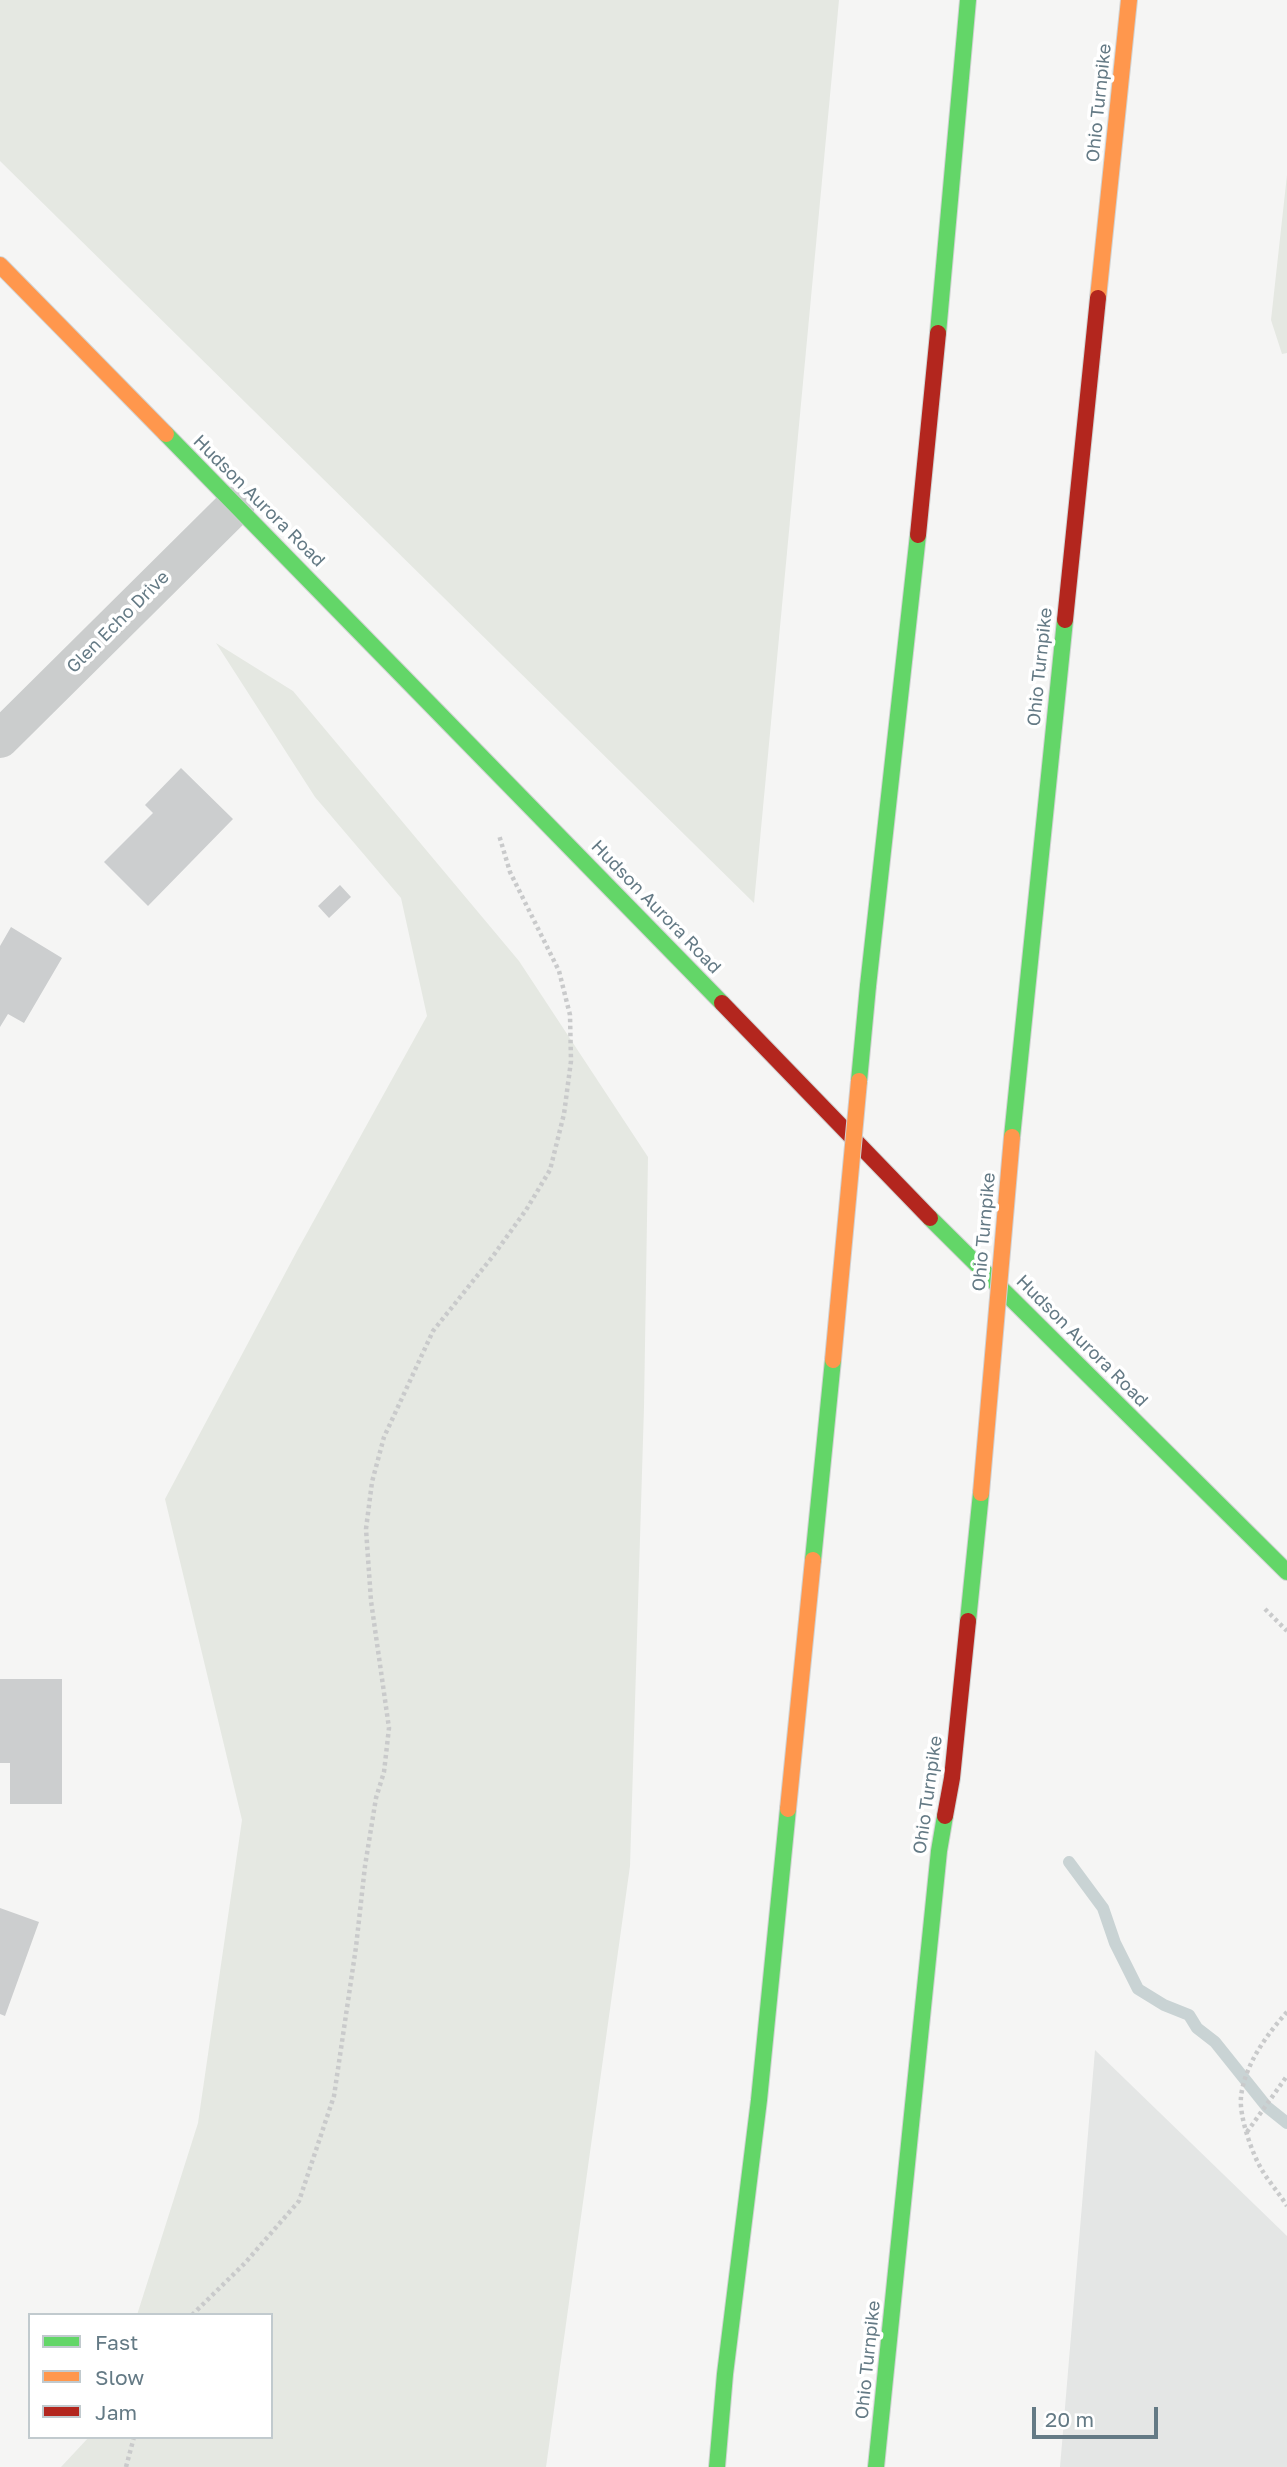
<!DOCTYPE html>
<html>
<head>
<meta charset="utf-8">
<style>
	body { margin:0 }
	#map { position:relative; width:1287px; height:2467px; overflow:hidden; background:#f5f5f4; font-family:"Golos Text",sans-serif }
	canvas { display:block }
	.legend { position:absolute; left:28px; top:2313px; width:245px; height:126px; box-sizing:border-box; background:#fff; border:2px solid #c1cace; margin:0; padding:9px 12px; list-style:none; font-size:21px; color:#647a85 }
	.legend li { display:flex; align-items:center; gap:14px; height:35px }
	.legend b { width:35px; border:2px solid #c1cace }
	.scale { position:absolute; left:1032px; top:2407px; width:126px; height:32px; box-sizing:border-box; border:4px solid #647a85; border-top:0; padding-left:9px; font-size:21px; line-height:24px; white-space:nowrap; color:#647a85; -webkit-text-stroke:5px #fff; paint-order:stroke }
</style>
</head>
<body>
<div id="map">
<canvas width="1287" height="2467"></canvas>
<ul class="legend">
<li><b style="height:9px;background:#63d668"></b>Fast</li>
<li><b style="height:9px;background:#ff974d"></b>Slow</li>
<li><b style="height:9px;background:#b3261e"></b>Jam</li>
</ul>
<div class="scale">20 m</div>
</div>
<script>
const c = document.querySelector('canvas').getContext('2d');
c.lineJoin = 'round';
function fillPath(path, color) {
  c.fillStyle = color;
  c.fill(path, 'evenodd');
}
function strokePath(path, color, width, dash) {
  c.strokeStyle = color;
  c.lineWidth = width;
  c.lineCap = dash ? 'butt' : 'round';
  c.setLineDash(dash || []);
  c.stroke(path);
}
function label(font, color, halo, rows, align = 'center') {
  c.font = font + ' "Golos Text",sans-serif';
  c.lineWidth = 7;
  c.setLineDash([]);
  c.textBaseline = 'middle';
  c.strokeStyle = halo;
  c.fillStyle = color;
  for (const [text, x, y, turn = 0] of rows) {
    c.save();
    c.translate(x, y);
    c.rotate((+turn || 0) * Math.PI / 180);
    c.textAlign = isNaN(turn) ? turn : align;
    if (halo) c.strokeText(text, 0, 0);
    c.fillText(text, 0, 0);
    c.restore();
  }
}
const built = new Path2D(`
	M1095,2050L1287,2236V2467H1060Z`);
const green = new Path2D(`
	M0,0H839L754,903L0,161Z
	M1287,175V353L1282,354L1271,320Z
	M216,643L293,691L519,961L648,1157L644,1407L630,1866L546,2467H61L89,2437H271V2315H137L198,2123L242,1820L165,1499L297,1251L427,1016L401,898L315,797Z`);
const stream = new Path2D(`
	M1069,1862L1103,1908L1115,1943L1138,1989L1164,2005L1189,2015L1197,2028L1215,2042L1267,2107L1287,2123`);
const building = new Path2D(`
	M181,768L233,819L148,906L104,862L153,813L145,805Z
	M340,885L351,897L329,918L318,906Z
	M11,927L62,958L24,1023L8,1014L0,1027V946Z
	M0,1679H62V1804H10V1763H0Z
	M0,1908L39,1922L5,2016L0,2014Z`);
const path = new Path2D(`
	M1265,1609L1287,1631
	M1287,2012C1267,2034 1244,2066 1241,2097C1239,2116 1252,2154 1262,2170C1269,2182 1279,2193 1287,2206
	M1247,2132L1287,2076
	M192,2315L245,2263L299,2201L334,2096L356,1947L365,1866L376,1798L384,1772L389,1728L371,1601L366,1529L372,1482L384,1437L433,1331L493,1256L526,1210L550,1170L564,1114L571,1061L570,1015L559,971L510,872L499,835
	M126,2467L134,2437`);
const street = new Path2D(`
	M0,739L236,505`);
const fast = new Path2D(`
	M938,333L968,0
	M166,434L722,1003
	M868,986L918,535
	M1012,1137L1065,620
	M930,1218L1287,1572
	M813,1560L833,1360
	M968,1621L981,1493
	M717,2467L725,2374L759,2100L788,1809
	M876,2467L939,1851L945,1816`);
const slow = new Path2D(`
	M0,265L166,434
	M1098,298L1129,0
	M788,1809L813,1560`);
const jam = new Path2D(`
	M918,535L938,333
	M1065,620L1098,298
	M722,1003L930,1218
	M945,1816L952,1778L968,1621`);
const fastBridge = new Path2D(`
	M859,1081L868,986`);
const slowBridge = new Path2D(`
	M833,1360L859,1081
	M981,1493L1012,1137`);
const streetNames = [
	["Ohio Turnpike",1099,103,-84],
	["Hudson Aurora Road",259,501,45],
	["Glen Echo Drive",118,622,-45],
	["Ohio Turnpike",1040,667,-84],
	["Hudson Aurora Road",656,907,46],
	["Ohio Turnpike",984,1232,-85],
	["Hudson Aurora Road",1082,1341,45],
	["Ohio Turnpike",928,1795,-82],
	["Ohio Turnpike",868,2360,-84]
];
fillPath(built, '#e4e6e5');
fillPath(green, '#e5e8e2');
strokePath(stream, '#c9d3d4', 12);
fillPath(building, '#cccecf');
strokePath(fast, '#d1d3d3', 18);
strokePath(slow, '#d1d3d3', 18);
strokePath(jam, '#d1d3d3', 18);
strokePath(path, '#c9cacb', 4.5, [3.5, 3.5]);
strokePath(street, '#cbcdcd', 38);
strokePath(fast, '#63d668', 16);
strokePath(slow, '#ff974d', 16);
strokePath(jam, '#b3261e', 16);
strokePath(fastBridge, '#d1d1d2', 18, []);
strokePath(slowBridge, '#d1d1d2', 18, []);
strokePath(fastBridge, '#63d668', 16);
strokePath(slowBridge, '#ff974d', 16);
label('18px', '#647a85', '#fff', streetNames);
</script>
</body>
</html>
